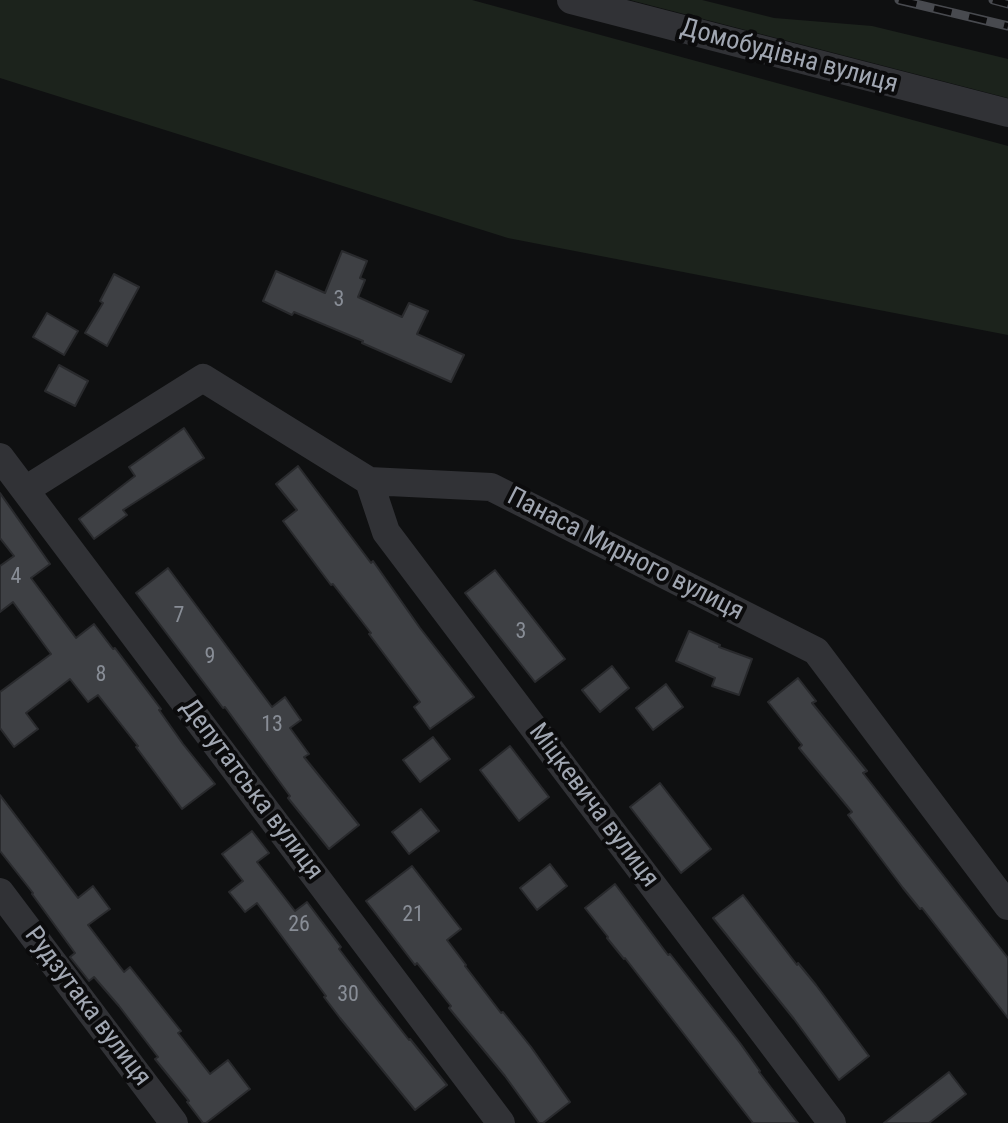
<!DOCTYPE html>
<html>
<head>
<meta charset="utf-8">
<style>
	body { margin:0 }
	canvas { display:block; background:#0f1011 }
</style>
</head>
<body>
<canvas width="1008" height="1123"></canvas>
<script>
const c = document.querySelector('canvas').getContext('2d');
c.lineJoin = 'round';
function fillPath(path, color) {
  c.fillStyle = color;
  c.fill(path, 'evenodd');
}
function strokePath(path, color, width, dash) {
  c.strokeStyle = color;
  c.lineWidth = width;
  c.lineCap = dash ? 'butt' : 'round';
  c.setLineDash(dash || []);
  c.stroke(path);
}
function label(font, color, halo, rows, align = 'center') {
  c.font = font + ' "Roboto Condensed",sans-serif';
  c.lineWidth = 8;
  c.setLineDash([]);
  c.textBaseline = 'middle';
  c.strokeStyle = halo;
  c.fillStyle = color;
  for (const [text, x, y, turn = 0] of rows) {
    c.save();
    c.translate(x, y);
    c.rotate((+turn || 0) * Math.PI / 180);
    c.textAlign = isNaN(turn) ? turn : align;
    if (halo) c.strokeText(text, 0, 0);
    c.fillText(text, 0, 0);
    c.restore();
  }
}
const green = new Path2D(`
	M0,0H472L1008,146V335L508,238L0,78Z
	M630,0H702L774,18L872,26L1008,59V98Z`);
const building = new Path2D(`
	M342,251L367,261L360,278L365,280L358,297L402,317L409,303L428,311L417,334L464,355L451,382L362,343L363,341L294,312L292,315L263,301L276,271L325,293Z
	M114,274L139,287L107,346L85,333L103,303L100,301Z
	M47,313L78,331L64,355L33,337Z
	M59,365L88,381L75,406L45,391Z
	M184,428L204,458L123,510L127,515L94,539L79,519L135,476L129,467Z
	M298,466L371,563L373,561L420,628L474,697L430,729L414,707L420,702L369,634L371,633L333,584L331,585L283,521L297,510L276,484Z
	M0,493L50,564L31,578L76,638L94,624L113,649L115,648L161,709L159,710L183,744L215,784L182,809L136,747L138,746L98,695L88,702L70,679L26,713L38,729L14,747L0,728V692L51,654L13,602L0,612V566L14,556L0,538Z
	M168,568L272,707L285,697L301,720L290,728L309,754L304,757L359,825L329,849L288,798L290,796L225,707L223,708L136,593Z
	M495,570L565,659L535,682L465,593Z
	M689,631L720,645L719,647L752,659L739,695L712,686L715,678L676,661Z
	M612,666L629,688L600,712L582,690Z
	M798,678L816,701L812,703L867,771L863,773L1008,958V1018L922,908L920,909L903,888L848,815L852,812L799,748L802,745L768,702Z
	M666,684L683,707L653,730L636,708Z
	M433,737L450,759L420,782L403,760Z
	M510,746L549,797L519,821L480,770Z
	M660,783L711,849L681,873L630,807Z
	M0,795L78,898L93,886L110,909L88,925L124,972L130,967L181,1031L178,1033L210,1074L228,1060L250,1089L206,1123H203L187,1102L189,1101L155,1059L158,1057L119,1006L94,977L89,981L70,957L75,953L32,894L33,893L0,851Z
	M421,809L439,831L409,854L392,832Z
	M252,831L269,853L257,862L295,911L307,902L341,947L339,949L376,998L409,1040L410,1039L447,1085L415,1110L340,1018L324,997L326,996L257,903L245,912L229,892L243,881L222,854Z
	M550,864L567,886L537,910L520,888Z
	M412,866L461,929L447,940L466,965L465,966L501,1013L503,1012L531,1047L570,1102L543,1123H539L505,1076L449,1008L451,1006L417,963L415,965L366,901Z
	M615,884L668,955L670,954L740,1043L760,1071L759,1072L798,1123H753L625,958L624,959L607,938L608,937L585,908Z
	M743,895L797,965L798,963L816,985L869,1056L839,1080L794,1019L713,918Z
	M949,1072L966,1094L929,1123H884Z`);
const minor = new Path2D(`
	M571,0L1008,113
	M0,457L501,1123
	M369,481L386,532L832,1123
	M25,490L203,378L369,481L491,487L816,651L1008,906
	M0,892L174,1123`);
const rail = new Path2D(`
	M899,0L1008,26
	M993,0L1008,4`);
const numberNames = [
	["3",339,300],
	["4",16,577],
	["7",179,616],
	["3",521,632],
	["9",210,657],
	["8",101,675],
	["13",272,725],
	["21",413,915],
	["26",299,925],
	["30",348,995]
];
const streetNames = [
	["Домобудівна вулиця",789,57,15],
	["Панаса Мирного вулиця",625,555,27],
	["Депутатська вулиця",251,790,53],
	["Міцкевича вулиця",593,806,53],
	["Рудзутака вулиця",87,1007,53]
];
fillPath(green, '#1c231c');
fillPath(building, '#3e4044');
strokePath(building, '#292a2d', 2);
strokePath(minor, '#313236', 28);
strokePath(rail, '#484a4f', 9);
strokePath(rail, '#0b0b0c', 6, [18]);
label('22px', '#888d96', null, numberNames);
label('26px', '#a1a7b2', '#0b0b0c', streetNames);
</script>
</body>
</html>
